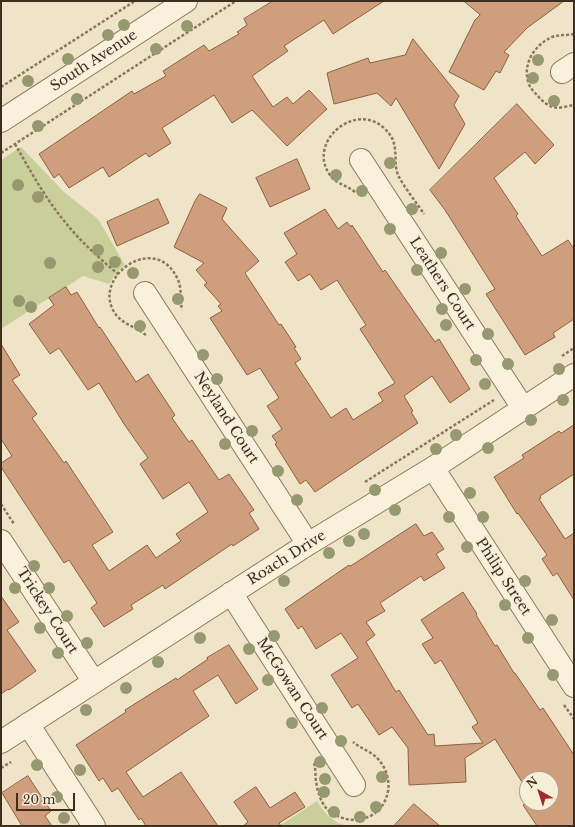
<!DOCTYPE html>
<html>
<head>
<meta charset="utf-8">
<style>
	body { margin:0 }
	#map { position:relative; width:575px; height:827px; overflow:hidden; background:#f0e4c8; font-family:"Libre Baskerville",serif }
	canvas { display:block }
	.frame { position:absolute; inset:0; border:2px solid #3d2e20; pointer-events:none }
	.north { position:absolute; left:519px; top:771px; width:40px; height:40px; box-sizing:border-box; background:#f7eed8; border:1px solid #ada18e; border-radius:50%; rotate:321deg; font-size:11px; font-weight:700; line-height:16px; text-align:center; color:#3d2e20 }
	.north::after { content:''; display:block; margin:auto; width:14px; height:18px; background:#9e2a2b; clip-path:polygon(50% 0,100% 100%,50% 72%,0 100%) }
	.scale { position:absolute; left:16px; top:793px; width:59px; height:18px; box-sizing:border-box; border:2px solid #3d2e20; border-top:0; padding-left:5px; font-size:12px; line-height:14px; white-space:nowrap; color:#3d2e20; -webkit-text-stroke:3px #f7eed8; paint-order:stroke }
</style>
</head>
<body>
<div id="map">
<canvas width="575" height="827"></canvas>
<div class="frame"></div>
<div class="north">N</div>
<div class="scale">20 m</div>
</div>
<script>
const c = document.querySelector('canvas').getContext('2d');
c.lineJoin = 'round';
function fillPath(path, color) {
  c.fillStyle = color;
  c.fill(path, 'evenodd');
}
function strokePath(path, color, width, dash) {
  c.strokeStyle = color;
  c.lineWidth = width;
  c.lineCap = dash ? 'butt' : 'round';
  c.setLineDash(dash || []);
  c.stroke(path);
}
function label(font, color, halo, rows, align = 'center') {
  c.font = font + ' "Libre Baskerville",serif';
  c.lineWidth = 3;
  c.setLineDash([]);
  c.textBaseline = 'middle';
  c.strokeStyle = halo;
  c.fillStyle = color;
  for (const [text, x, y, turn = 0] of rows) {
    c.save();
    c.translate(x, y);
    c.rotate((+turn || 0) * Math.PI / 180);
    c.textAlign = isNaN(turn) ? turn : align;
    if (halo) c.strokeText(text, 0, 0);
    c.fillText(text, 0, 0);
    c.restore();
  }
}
const green = new Path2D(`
	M21,147L64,192L98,219L125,265L116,273L109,284L83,276L1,329V160Z
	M317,801C325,814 333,823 348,826H279Z`);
const building = new Path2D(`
	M273,1H384L333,34L324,20L284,46L288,51L252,76L273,107L287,97L293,104L309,90L327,109L287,146L252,110L232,123L214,95L162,128L171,143L149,157L146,153L109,177L103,167L69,188L59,174L54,178L39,154L132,91L134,94L166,76L163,71L204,45L209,51L239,34L237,32L247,25L244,19Z
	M464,1H564L527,28L504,52L509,55L500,73L496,71L484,90L449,72L475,20L480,15Z
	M413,39L459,96L454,105L465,124L439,169L396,98L391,106L377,93L334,104L327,73L368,58L370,63L405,55Z
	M517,104L554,145L535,164L525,152L494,178L518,214L516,216L542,256L568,240L574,249V319L553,333L555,337L525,355L486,294L495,289L445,210L430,190Z
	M297,159L310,189L270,207L256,178Z
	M200,194L227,208L222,219L259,261L245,273L279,325L281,324L296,347L294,348L301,359L295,363L331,418L346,408L353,420L383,401L378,393L395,383L360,329L366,325L337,280L321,290L310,274L298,281L285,262L297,254L284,233L325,209L338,229L347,222L351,227L352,225L383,272L385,270L435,342L439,339L470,389L450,403L432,376L404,396L413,411L411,412L418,423L315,492L306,480L300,484L275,444L277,443L272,436L282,429L267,406L279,398L260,368L247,375L210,318L222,311L218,306L221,304L204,285L207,283L196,270L204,263L174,247L195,201Z
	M158,199L169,223L117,246L107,222Z
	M66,287L71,295L77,292L99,328L100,327L136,382L148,374L175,415L172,418L189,442L192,440L219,480L229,474L254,510L249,513L259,529L233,546L232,544L165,589L163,585L131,605L133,609L104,627L91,608L97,603L69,560L64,563L1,467V463L12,456L1,439V344L20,375L12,380L37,414L32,418L64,463L66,461L113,532L92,545L109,571L147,545L156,558L181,541L176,534L208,512L189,482L163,499L140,464L148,458L124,424L99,383L88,390L59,348L50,354L29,324L54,305L49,298Z
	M574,425V474L540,496L541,498L539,499L565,539L574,533V600L557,573L553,576L542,559L547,555L518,513L517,514L494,477L524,458L522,455L559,431L561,433Z
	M416,524L424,536L432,532L444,549L436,554L445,568L424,581L421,576L380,603L385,611L366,622L375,635L366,642L396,692L399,690L428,735L434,734L435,746L483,743L472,727L478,723L441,660L435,664L422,644L433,638L421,620L463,592L477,614L476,615L495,646L497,645L514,673H515L540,710L543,708L574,755V826H537L523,805L527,803H551V779H527V790L495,739L465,758L466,782L409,785L408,748L392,727L379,735L358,704L352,708L331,675L358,658L341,633L316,649L302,626L298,629L285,609L349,565L350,566Z
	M1,596L19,622L7,630L36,671L9,690L8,689L1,694Z
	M229,645L258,689L236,704L218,675L193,691L209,716L126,772L143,797L181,772L218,826H146L141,818L139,820L118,788L112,792L103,778L99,781L76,745L126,712L125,710L176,678L177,680L208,659L207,658Z
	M28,776L51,811L45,816L52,826H22L2,793Z
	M256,787L270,808L295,792L305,807L279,823L281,826H243L248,822L234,802Z
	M414,804L440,826H394Z`);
const path = new Path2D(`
	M574,34C566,36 557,34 550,38C534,46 523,64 528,81C529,87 534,92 538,96C542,101 547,105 553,107C559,109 568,106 574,105
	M1,87L135,1
	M15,144C30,170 45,198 65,222C80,241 99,258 118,274
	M1,153L236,1
	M355,192C347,185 336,184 330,175C306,142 356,100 385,129C401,144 392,159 398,175C404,187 416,202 424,214
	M146,335C135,326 120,324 113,310C94,275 157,231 178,280C182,289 180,300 182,310
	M562,356L574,348
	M365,482L494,400
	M1,504L14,524
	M564,705L574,719
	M314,763C316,769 315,775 316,781C317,790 321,803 327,809C332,814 339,817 346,819C382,826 402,786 378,759C372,752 360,748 353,742
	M1,768L11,762`);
const minor = new Path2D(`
	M562,72L574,64
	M1,121L186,1
	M361,160L523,408
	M145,293L308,544
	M433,468L574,686
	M1,541L94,682
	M231,593L354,785
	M28,724L94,826
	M1,742L308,544L433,468L574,375`);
const trees = [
	[124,25],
	[187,26],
	[108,35],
	[156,49],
	[68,59],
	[538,60],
	[533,78],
	[28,81],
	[77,99],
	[554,101],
	[38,126],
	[390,163],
	[336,175],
	[18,185],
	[362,191],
	[38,197],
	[412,209],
	[390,229],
	[98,250],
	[441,253],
	[115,262],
	[50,263],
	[98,267],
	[417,270],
	[133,273],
	[465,289],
	[178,299],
	[19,301],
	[31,307],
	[442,309],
	[446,325],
	[140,326],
	[488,334],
	[203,355],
	[476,360],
	[508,364],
	[559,369],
	[217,379],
	[485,384],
	[563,400],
	[531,420],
	[252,431],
	[456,435],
	[225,444],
	[488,448],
	[436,449],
	[278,471],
	[375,490],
	[470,493],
	[297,500],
	[395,510],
	[449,517],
	[483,517],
	[364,534],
	[349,541],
	[467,547],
	[329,553],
	[34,566],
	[284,581],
	[525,581],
	[15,588],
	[49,588],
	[505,605],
	[67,616],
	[552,620],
	[40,628],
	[274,636],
	[200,638],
	[528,638],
	[87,643],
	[249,649],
	[58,653],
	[158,662],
	[553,675],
	[268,680],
	[126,688],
	[322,708],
	[86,710],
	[292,723],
	[341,741],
	[320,762],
	[37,765],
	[80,770],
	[382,777],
	[325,779],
	[324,792],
	[57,797],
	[376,807],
	[334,812],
	[360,817],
	[64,818]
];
const streetNames = [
	["South Avenue",94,61,-33],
	["Leathers Court",442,284,57],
	["Neyland Court",226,418,57],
	["Roach Drive",287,558,-32],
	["Philip Street",503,577,57],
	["Trickey Court",47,611,57],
	["McGowan Court",292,689,57]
];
fillPath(green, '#c9cf9b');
fillPath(building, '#cf9f7d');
strokePath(building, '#8d5f41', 1);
strokePath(minor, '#8d765c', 24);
strokePath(path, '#8d765c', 2.5, [3, 2]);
strokePath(minor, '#faf1dc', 22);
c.fillStyle = '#96986f';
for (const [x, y] of trees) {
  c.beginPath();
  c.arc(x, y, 6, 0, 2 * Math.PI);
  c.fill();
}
label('14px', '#3d2e20', '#f7eed8', streetNames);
</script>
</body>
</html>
